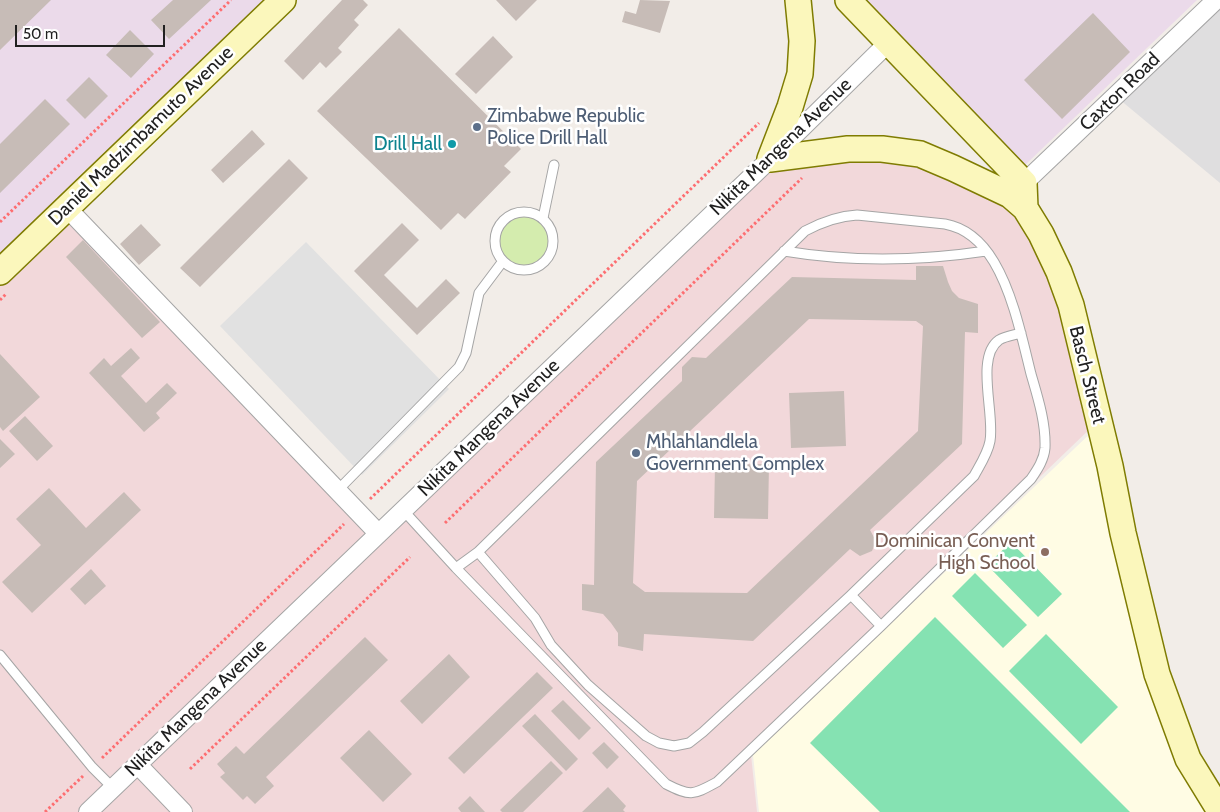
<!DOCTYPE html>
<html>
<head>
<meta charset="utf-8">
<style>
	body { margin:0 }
	#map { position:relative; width:1220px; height:812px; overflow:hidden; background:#f2ede8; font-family:Cabin,sans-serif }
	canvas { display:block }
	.scale { position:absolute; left:15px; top:25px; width:150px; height:22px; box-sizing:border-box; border:2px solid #212121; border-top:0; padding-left:6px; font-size:15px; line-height:18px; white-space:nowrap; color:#212121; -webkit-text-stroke:4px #fff; paint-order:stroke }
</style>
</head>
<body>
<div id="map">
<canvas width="1220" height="812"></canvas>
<div class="scale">50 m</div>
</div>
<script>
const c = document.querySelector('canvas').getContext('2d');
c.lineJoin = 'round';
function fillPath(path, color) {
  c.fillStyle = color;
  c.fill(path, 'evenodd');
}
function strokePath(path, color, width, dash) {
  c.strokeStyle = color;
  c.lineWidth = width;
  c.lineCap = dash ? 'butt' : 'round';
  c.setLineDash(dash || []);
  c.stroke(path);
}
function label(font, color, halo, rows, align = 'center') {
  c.font = font + ' Cabin,sans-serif';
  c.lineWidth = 5;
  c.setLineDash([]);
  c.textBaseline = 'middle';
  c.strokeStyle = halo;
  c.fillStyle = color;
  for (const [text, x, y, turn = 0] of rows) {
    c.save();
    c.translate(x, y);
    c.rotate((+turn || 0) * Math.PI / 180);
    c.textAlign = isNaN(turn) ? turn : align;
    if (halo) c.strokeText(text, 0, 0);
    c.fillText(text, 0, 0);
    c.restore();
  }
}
const residential = new Path2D(`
	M1220,0V183L1119,99Z`);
const commercial = new Path2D(`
	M880,152L1008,198L1038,235L1096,423L751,755L757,812H0V279L68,215L377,537L773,162Z`);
const industrial = new Path2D(`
	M0,0H274L0,263Z
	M859,0H1197L1023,167Z`);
const education = new Path2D(`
	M1096,428L1154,677L1217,812H759L753,755Z`);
const grass = new Path2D(`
	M498 240a26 26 0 1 1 52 0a26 26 0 1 1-52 0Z`);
const pitch = new Path2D(`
	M1011,542L1062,594L1038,617L987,565Z
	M975,573L1027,625L1003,648L952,596Z
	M935,617L1130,812H880L810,743Z
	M1046,634L1118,707L1081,744L1009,671Z`);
const parking = new Path2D(`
	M306,242L449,389L362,475L220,326Z`);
const building = new Path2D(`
	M0,0H51L0,50Z
	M173,0H211L169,39L151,20Z
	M342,0H363L368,5L354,20L359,25L338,48L342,52L326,68L320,62L303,80L284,61Z
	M496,0H537L516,21Z
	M640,0L670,1L660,33L622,22L625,11L636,14Z
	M1093,13L1130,52L1062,119L1024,80Z
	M399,28L521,149L504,166L511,172L465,219L458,213L441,230L317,111Z
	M130,30L154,54L131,78L106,55Z
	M493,36L513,57L476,94L455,74Z
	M89,77L108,96L85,119L66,100Z
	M45,99L70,124L0,193V144Z
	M252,130L265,144L223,183L211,170Z
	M289,159L308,178L200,287L180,268Z
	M402,223L419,240L384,275L417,308L446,279L460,293L417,335L354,271Z
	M141,224L161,245L139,265L120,244Z
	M83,240L160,322L142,338L66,257Z
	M916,266H943L948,282L952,291L959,298L978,304V333L965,332L962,444L870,530L876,541L872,551L860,556L850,549L753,641L644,634L643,651L618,646V633L611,623L603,614L582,610V584L594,585L596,462L682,381V367L692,357L706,358L792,277L916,280ZM809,319L916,321L923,326L918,431L747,593L645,592L633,583L637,481Z
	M131,348L140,358L121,376L146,403L167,383L177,393L156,413L160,418L144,432L89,373L104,358L111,366Z
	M0,354L40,397L3,431L0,427Z
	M844,391L846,446L791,448L789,393Z
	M25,416L53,446L37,461L9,431Z
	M0,439L15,454L0,468Z
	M769,464L768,519L714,518L715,465Z
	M49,488L86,528L124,492L141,510L32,613L2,582L41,545L16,519Z
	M91,569L106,586L85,605L70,589Z
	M365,637L388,660L266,777L274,786L255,804L247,796L243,800L220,777L225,773L217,764L236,746L244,754Z
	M449,654L470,677L422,724L400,701Z
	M537,672L553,688L464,774L448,758Z
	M563,700L591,728L579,740L551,711Z
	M535,714L578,759L566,771L522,726Z
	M369,730L412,774L383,802L340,758Z
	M604,742L619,757L607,769L592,753Z
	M551,761L563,773L523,812H502L500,810Z
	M608,787L626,806L623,810L625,812H582Z
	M470,796L485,812H461L458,808Z`);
const path = new Path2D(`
	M0,222L231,0
	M0,300L7,293
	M370,499L759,123
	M445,523L802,178
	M102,758L344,524
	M190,769L410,557
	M45,812L83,776`);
const lane = new Path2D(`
	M495 241a29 29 0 1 1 58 0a29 29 0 1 1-58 0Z
	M543,218L554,165
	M784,251C850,262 920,261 986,251
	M337,491L459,367L466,353L479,293L503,261
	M403,510L456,568L666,784C691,797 693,795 717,782L881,626L1031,479C1037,470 1044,460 1045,448C1046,423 1038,398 1031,374C1022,338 1013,294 994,262C982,242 967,228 945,224L857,215C838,216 822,222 805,231L478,552L456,568
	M478,552L535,618L551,645L588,685L646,736L659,743L674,746L689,743L703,732L851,595L881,626
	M851,595L974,476C980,465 988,453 990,441C995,414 975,357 999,340C1005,336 1014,335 1021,333
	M0,655L92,767L113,788`);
const street = new Path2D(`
	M1024,183L1216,0
	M67,208L378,533
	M138,765L183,812
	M88,812L770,159L888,43`);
const secondary = new Path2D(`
	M798,0L802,41L800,74L790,107L770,159L848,149H882L920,154L953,168L1010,195L1025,208
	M848,0L1024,183L1025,208L1041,234L1059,272L1071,305L1110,466L1123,533L1157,674L1188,759L1220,811
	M0,272L283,0`);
const markers = [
	[477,127,5,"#5c6f8a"],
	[452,144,5,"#0f9aa8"],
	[636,453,5,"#5c6f8a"],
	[1045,552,5,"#8d6e63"]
];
const streetNames = [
	["Caxton Road",1120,92,-44],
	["Daniel Madzimbamuto Avenue",141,136,-44],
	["Nikita Mangena Avenue",781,147,-44],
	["Basch Street",1087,375,76],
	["Nikita Mangena Avenue",489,428,-44],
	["Nikita Mangena Avenue",196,708,-44]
];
const serviceNames = [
	["Zimbabwe Republic",487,116],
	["Police Drill Hall",487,138],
	["Mhlahlandlela",646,442],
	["Government Complex",646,464]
];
const cultureNames = [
	["Drill Hall",442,144]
];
const educationNames = [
	["Dominican Convent",1035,541],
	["High School",1035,563]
];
fillPath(residential, '#dfdedf');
fillPath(commercial, '#f2d8da');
fillPath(industrial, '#ebdaea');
fillPath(education, '#fffce4');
fillPath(grass, '#d4ecae');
fillPath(pitch, '#85e2b2');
fillPath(parking, '#e1e1e1');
fillPath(building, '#c7bcb7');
strokePath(lane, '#a5a5a5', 11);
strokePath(street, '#a5a5a5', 20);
strokePath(secondary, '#7f7c02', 28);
strokePath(path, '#fd6e71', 3, [2.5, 2.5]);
strokePath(lane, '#fff', 9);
strokePath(street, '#fff', 18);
strokePath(secondary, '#fbf7bc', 25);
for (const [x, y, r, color] of markers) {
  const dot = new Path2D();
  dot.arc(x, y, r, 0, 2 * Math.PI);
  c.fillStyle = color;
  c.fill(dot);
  strokePath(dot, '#fff', 2);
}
label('19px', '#212121', '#fff', streetNames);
label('19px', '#4e5e75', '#fff', serviceNames, 'left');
label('19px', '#0d838f', '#fff', cultureNames, 'right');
label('19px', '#785e54', '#fff', educationNames, 'right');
</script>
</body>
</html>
